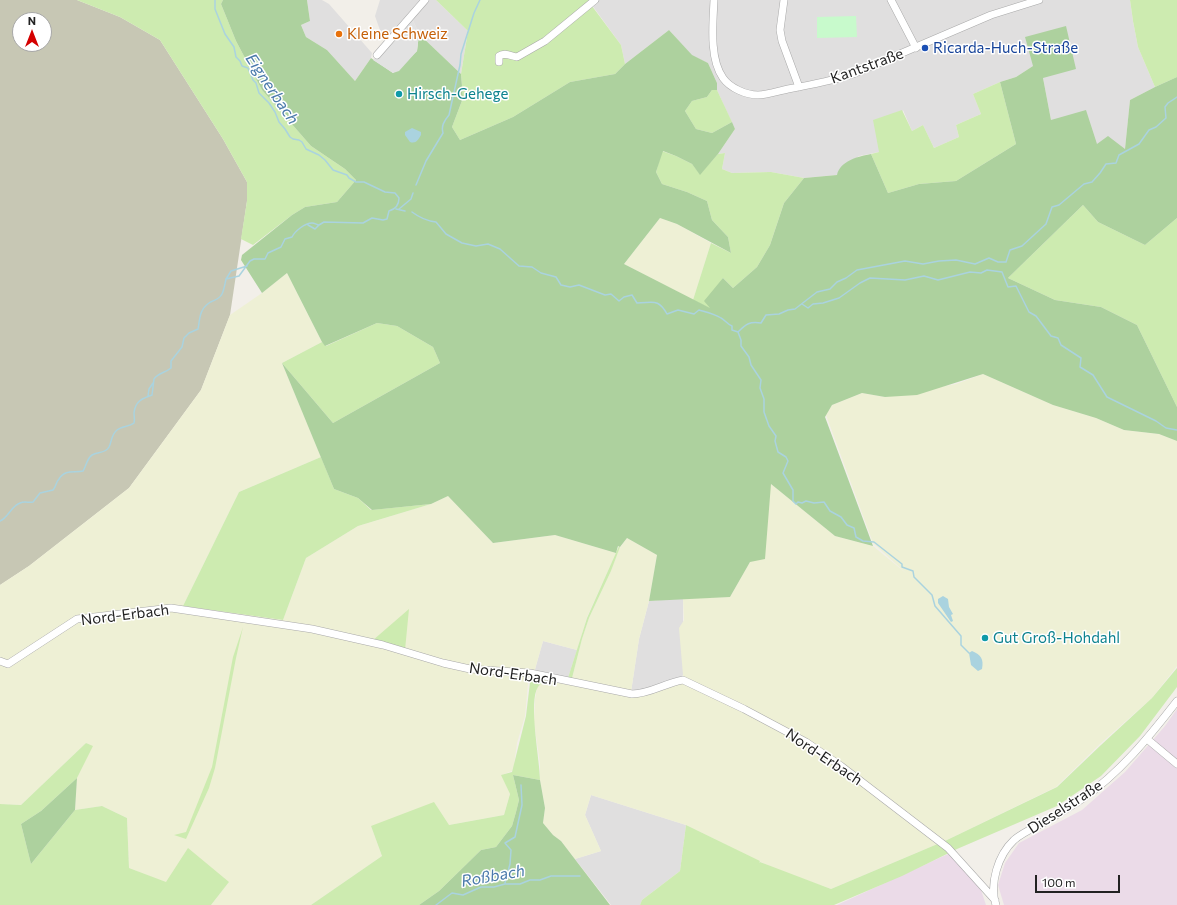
<!DOCTYPE html>
<html>
<head>
<meta charset="utf-8">
<style>
	body { margin:0 }
	#map { position:relative; width:1177px; height:905px; overflow:hidden; background:#f2efe9; font-family:Commissioner,sans-serif }
	canvas { display:block }
	.north { position:absolute; left:12px; top:12px; width:40px; height:40px; box-sizing:border-box; background:#fff; border:1px solid #a7a7a7; border-radius:50%; rotate:0deg; font-size:11px; font-weight:700; line-height:16px; text-align:center; color:#222 }
	.north::after { content:''; display:block; margin:auto; width:14px; height:18px; background:#d40000; clip-path:polygon(50% 0,100% 100%,50% 72%,0 100%) }
	.scale { position:absolute; left:1035px; top:875px; width:85px; height:18px; box-sizing:border-box; border:2px solid #222; border-top:0; padding-left:5px; font-size:12px; line-height:14px; white-space:nowrap; color:#222; -webkit-text-stroke:3px #fff; paint-order:stroke }
</style>
</head>
<body>
<div id="map">
<canvas width="1177" height="905"></canvas>
<div class="north">N</div>
<div class="scale">100 m</div>
</div>
<script>
const c = document.querySelector('canvas').getContext('2d');
c.lineJoin = 'round';
function fillPath(path, color) {
  c.fillStyle = color;
  c.fill(path, 'evenodd');
}
function strokePath(path, color, width, dash) {
  c.strokeStyle = color;
  c.lineWidth = width;
  c.lineCap = dash ? 'butt' : 'round';
  c.setLineDash(dash || []);
  c.stroke(path);
}
function label(font, color, halo, rows, align = 'center') {
  c.font = font + ' Commissioner,sans-serif';
  c.lineWidth = 3;
  c.setLineDash([]);
  c.textBaseline = 'middle';
  c.strokeStyle = halo;
  c.fillStyle = color;
  for (const [text, x, y, turn = 0] of rows) {
    c.save();
    c.translate(x, y);
    c.rotate((+turn || 0) * Math.PI / 180);
    c.textAlign = isNaN(turn) ? turn : align;
    if (halo) c.strokeText(text, 0, 0);
    c.fillText(text, 0, 0);
    c.restore();
  }
}
const residential = new Path2D(`
	M307,0H322L329,4L372,53L371,58L355,81L327,50L306,37L301,25L310,21Z
	M380,0H421L390,38L381,33L375,16Z
	M428,0H436L468,31L461,74L419,34L412,18Z
	M591,0H1130L1133,21L1138,47L1155,87L1130,100L1125,149L1097,144L1051,120L1043,78L1033,66L1016,77L1000,82L973,94L981,114L956,125L959,137L934,148L923,125L912,131L903,110L879,152L859,156L837,175L804,178L771,172L732,173L722,169L725,153L718,154L735,129L717,90V83L708,63L692,56L669,30L625,64L621,45L589,1Z
	M683,598V675L681,679L651,690L631,692L639,639L649,601Z
	M543,641L577,650L567,681L534,673Z
	M591,795L686,825L680,871L642,900L640,905H611L575,859L601,851L585,815Z`);
const industrial = new Path2D(`
	M1177,709V905H1004L998,885L1005,863L1019,843L1082,810L1125,772L1165,726Z
	M950,853L981,890L986,905H837Z`);
const construction = new Path2D(`
	M0,0H77L120,17L160,40L223,139L247,182V201L230,315L201,390L129,488L29,566L0,585ZM20,20H44V44H20Z`);
const farmland = new Path2D(`
	M660,218L677,224L711,243L693,300L624,264Z
	M287,273L322,342L282,363L321,457L239,492L183,606L283,620L306,558L358,526L431,504L448,496L493,543L555,535L616,553L587,617L577,650L543,641L534,673L529,672L525,716L517,743L514,765L512,771L502,775L510,794L504,815L449,825L371,826L382,856L311,905H211L229,882L166,883L129,868L127,818L102,806L75,810L77,778L92,746L86,743L21,805L0,804V585L29,566L129,488L201,390L230,315L262,293Z
	M983,374L1053,405L1096,418L1124,430L1159,434L1177,441V666L1152,698L1100,744L1056,787L947,840L831,889L775,869L686,825L591,795L585,815L601,851L575,859L561,841L553,835L543,823L545,808L540,780V764L534,722L535,699L537,688L549,677L632,695L681,679L683,675L679,628L684,620L683,598L730,597L750,562L771,484L835,536L873,546L907,574L873,543L826,415L832,405L862,393L885,397L956,384Z
	M627,538L657,555L649,601L639,639L631,692L571,682L582,639L589,618L611,571L619,549Z`);
const grass = new Path2D(`
	M77,0H223L221,4L236,41L262,90L311,146L345,169L356,180L337,202L305,207L292,215L253,245L241,239L247,201V182L223,139L160,40L120,17Z
	M436,0H591L589,2L621,45L625,64L615,74L570,82L513,117L460,140L452,127L463,98L461,74L468,31Z
	M1130,0H1177V77L1155,87L1138,47L1133,21Z
	M1000,82L1016,144L956,181L919,184L888,193L871,154L879,152L873,120L902,110L912,131L923,125L934,148L959,137L956,125L981,114L973,94Z
	M712,90H717L732,122L712,133L696,129L685,111L692,101L707,97Z
	M662,151L676,156L692,164L700,174L718,154L725,153L722,169L732,173L771,172L804,178L784,203L770,245L757,267L733,288L723,278L711,309L693,300L711,243L731,253L728,237L712,220L707,201L687,192L662,184L656,172Z
	M1083,205L1098,222L1145,245L1177,218V407L1137,325L1101,307L1055,300L1008,278Z
	M377,323L397,326L433,347L440,363L333,423L282,363L322,342L326,346Z
	M321,457L334,489L358,498L371,510L431,504L358,526L306,558L283,620L183,606L239,492Z
	M619,546L620,547L611,571L589,618L582,639L571,682L567,681L587,618Z
	M409,609L405,650L372,641Z
	M243,627L236,658L215,768L209,788L186,839L174,835L186,832L212,767L233,657Z
	M1177,668V687L1140,736L1101,776L1057,806L957,849L902,876L834,905H640L642,900L680,871L686,825L760,861L759,863L760,862L831,889L947,840L1057,787L1101,745L1152,698Z
	M531,674L549,677C546,680 541,683 538,687C528,701 540,761 540,780L513,775L519,800L516,812L512,826L496,847L481,850L439,891L419,905H311L382,856L371,826L434,802L449,825L504,815L510,794L501,775L512,772L526,716Z
	M86,743L93,746L77,778L41,811L21,824L31,864L75,810L102,806L127,818L129,868L166,882L188,848L229,882L211,905H0V804L21,805Z`);
const forest = new Path2D(`
	M223,0H307L310,21L301,25L306,37L327,50L355,81L371,58L393,73L417,51L419,34L461,74L463,98L452,127L460,140L513,117L570,82L615,74L625,64L669,30L692,55L708,63L717,83V90H712L707,97L692,101L685,111L696,129L712,133L732,122L735,129L718,154L700,175L692,164L676,156L663,151L656,172L662,184L687,192L707,201L712,220L728,237L731,253L677,224L660,218L624,264L710,308L704,301L723,278L733,288L757,267L770,245L784,203L804,178L837,175C840,161 859,156 871,154L888,193L919,184L956,181L1016,144L1000,82L1016,77L1033,66L1025,37L1066,26L1076,69L1043,78L1051,120L1086,110L1097,144L1108,136L1125,149L1130,100L1155,87L1177,77V218L1145,245L1098,222L1083,205L1008,278L1055,300L1101,307L1137,325L1177,407V441L1159,434L1124,430L1096,418L1053,405L983,374L917,395L885,397L862,393L832,405L825,417L873,546L835,536L771,484L765,559L750,562L730,597L649,601L657,555L627,538L620,547L618,546L616,553L555,535L493,543L448,496L431,504L372,510L358,498L334,489L282,363L333,423L440,363L433,347L397,326L377,323L325,346L322,342L287,273L262,293L241,260L242,255L292,215L305,207L337,202L356,180L345,169L311,146L262,90L236,41L221,4Z
	M513,775L540,780L545,808L543,823L553,835L561,841L610,905H419L439,891L481,850L496,847L512,826L516,812L519,800Z
	M77,778L75,810L31,864L21,824L41,811Z`);
const park = new Path2D(`
	M856,16L857,37L817,38V17Z`);
const parking = new Path2D(`
	M412,18L419,34L417,51L399,71L393,73L373,60L394,42Z`);
const water = new Path2D(`
	M412,128L421,132V135C418,140 416,144 410,142L405,135V132Z
	M943,596L948,599L949,607L953,614L951,615L953,621L951,622L938,603V599Z
	M972,651C981,655 984,659 982,669L978,671L971,665L969,653Z`);
const stream = new Path2D(`
	M416,185L426,161L443,133C441,126 444,121 449,115L460,65L461,54L474,13L480,0
	M396,209L405,211
	M399,209L411,199L413,193
	M412,212C420,218 426,221 436,222L446,234L462,243L476,246L488,244L500,249L519,266L532,267L541,273L556,277L561,285L570,287L579,285L605,295L611,294L619,301L624,297L632,295L637,303C653,303 658,298 667,314L678,310L694,314L699,310C706,312 715,314 721,318C725,320 727,324 732,326V330L738,332
	M308,225L315,229L319,225
	M226,279L231,271L247,266
	M802,304L808,308L813,304L823,303L839,298L860,283L870,278L905,280L924,276L938,280L970,272L981,273L987,270L1002,272L1008,287L1016,286L1029,312L1036,316L1051,336L1058,338L1061,345L1081,358L1080,367L1093,375L1107,397L1156,421L1166,428L1177,430
	M738,332C746,324 750,321 761,323L766,315L779,314L788,310L795,309L817,292L830,289L837,282L846,278L857,270L905,261L923,264L939,261L956,260L975,264L989,258L998,262H1006L1010,250L1022,246L1046,224L1052,207L1059,205L1084,184L1092,182L1100,173L1106,164L1116,163L1119,155L1139,144L1149,130L1156,127L1166,118L1165,107L1168,103L1177,97
	M738,332L741,340V346L749,357L751,365L761,380L760,388L764,399V412L769,426L776,436L775,441L778,452L786,457L788,461L783,473L793,490V501L796,504L798,502L802,503L806,501L814,503L824,502L830,511L841,517L847,525L854,528L856,537L863,541L874,542L902,564V567L913,571L914,577L932,595L935,606L961,636V645L969,653
	M148,396L149,389L153,383
	M0,521C8,518 11,506 20,503C24,501 29,503 33,502L40,493L53,490C56,487 56,482 59,479C65,469 74,473 83,471C86,467 87,458 92,455C98,452 106,453 109,447C112,441 111,435 117,430C122,426 129,427 134,423C135,419 134,416 134,413C135,401 143,398 152,395L154,379C158,373 165,373 171,368V361L182,347L184,338L189,333L198,329C200,319 199,310 209,303C213,300 219,300 222,294C224,290 225,284 226,279L239,276L250,261L254,259H265L268,253L281,247L285,239L292,237C295,231 305,223 312,223C315,223 317,225 319,225L324,222L363,223L372,218L383,220L387,219L389,211C396,209 399,205 399,198L395,193L385,192L364,182H356L349,178L347,175L333,170L325,160L319,155L306,149L302,142L299,140L293,139L290,137L285,129L279,122L275,112L269,103L259,93L256,83L253,80L248,68L242,66L240,61L236,57L234,47L225,34L215,9V0
	M505,883L510,864L511,850L505,843L515,837L522,805L521,785
	M436,905L452,893L463,895L481,887H494L505,884H520L530,880H540L551,876H580`);
const minor = new Path2D(`
	M714,0C713,23 709,58 723,78C730,88 746,95 758,95C768,95 778,91 788,89C810,85 831,81 853,74L991,15L1039,0
	M784,0L780,30L782,41L799,87
	M891,0L916,48
	M377,55L425,0
	M499,62V56C504,52 511,56 517,57L545,41L595,0
	M0,661L8,664L77,619L171,608L312,629L383,645L443,663L470,669L530,673L632,694C650,694 665,683 683,680L744,709L806,742L841,766L948,848L995,900
	M1147,739L1177,764
	M996,905C989,884 998,855 1014,840C1022,833 1033,828 1043,823C1056,815 1069,808 1082,799C1120,773 1149,737 1177,701`);
const markers = [
	[339,34,4,"#e8710a"],
	[925,48,4,"#1a4fb4"],
	[399,94,4,"#0f9aa8"],
	[985,638,4,"#0f9aa8"]
];
const foodNames = [
	["Kleine Schweiz",347,34]
];
const transitNames = [
	["Ricarda-Huch-Straße",933,48]
];
const streetNames = [
	["Kantstraße",867,66,-20],
	["Nord-Erbach",125,615,-7],
	["Nord-Erbach",513,674,8],
	["Nord-Erbach",824,757,34],
	["Dieselstraße",1065,807,-33]
];
const cultureNames = [
	["Hirsch-Gehege",407,94],
	["Gut Groß-Hohdahl",993,638]
];
const waterNames = [
	["Eignerbach",272,89,56],
	["Roßbach",493,876,-10]
];
fillPath(residential, '#e0dfdf');
fillPath(industrial, '#ebdbe8');
fillPath(construction, '#c7c7b4');
fillPath(farmland, '#eef0d5');
fillPath(grass, '#cdebb0');
fillPath(forest, '#add19e');
fillPath(park, '#c8facc');
fillPath(parking, '#e2e2e2');
fillPath(water, '#aad3df');
strokePath(stream, '#aad3df', 1.5);
strokePath(minor, '#a9a9a9', 8);
strokePath(minor, '#fff', 7);
for (const [x, y, r, color] of markers) {
  const dot = new Path2D();
  dot.arc(x, y, r, 0, 2 * Math.PI);
  c.fillStyle = color;
  c.fill(dot);
  strokePath(dot, '#fff', 1.5);
}
label('15px', '#c56008', '#fff', foodNames, 'left');
label('15px', '#164399', '#fff', transitNames, 'left');
label('15px', '#222', '#fff', streetNames);
label('15px', '#0d838f', '#fff', cultureNames, 'left');
label('italic 16px', '#4a7aab', '#fff', waterNames);
</script>
</body>
</html>
